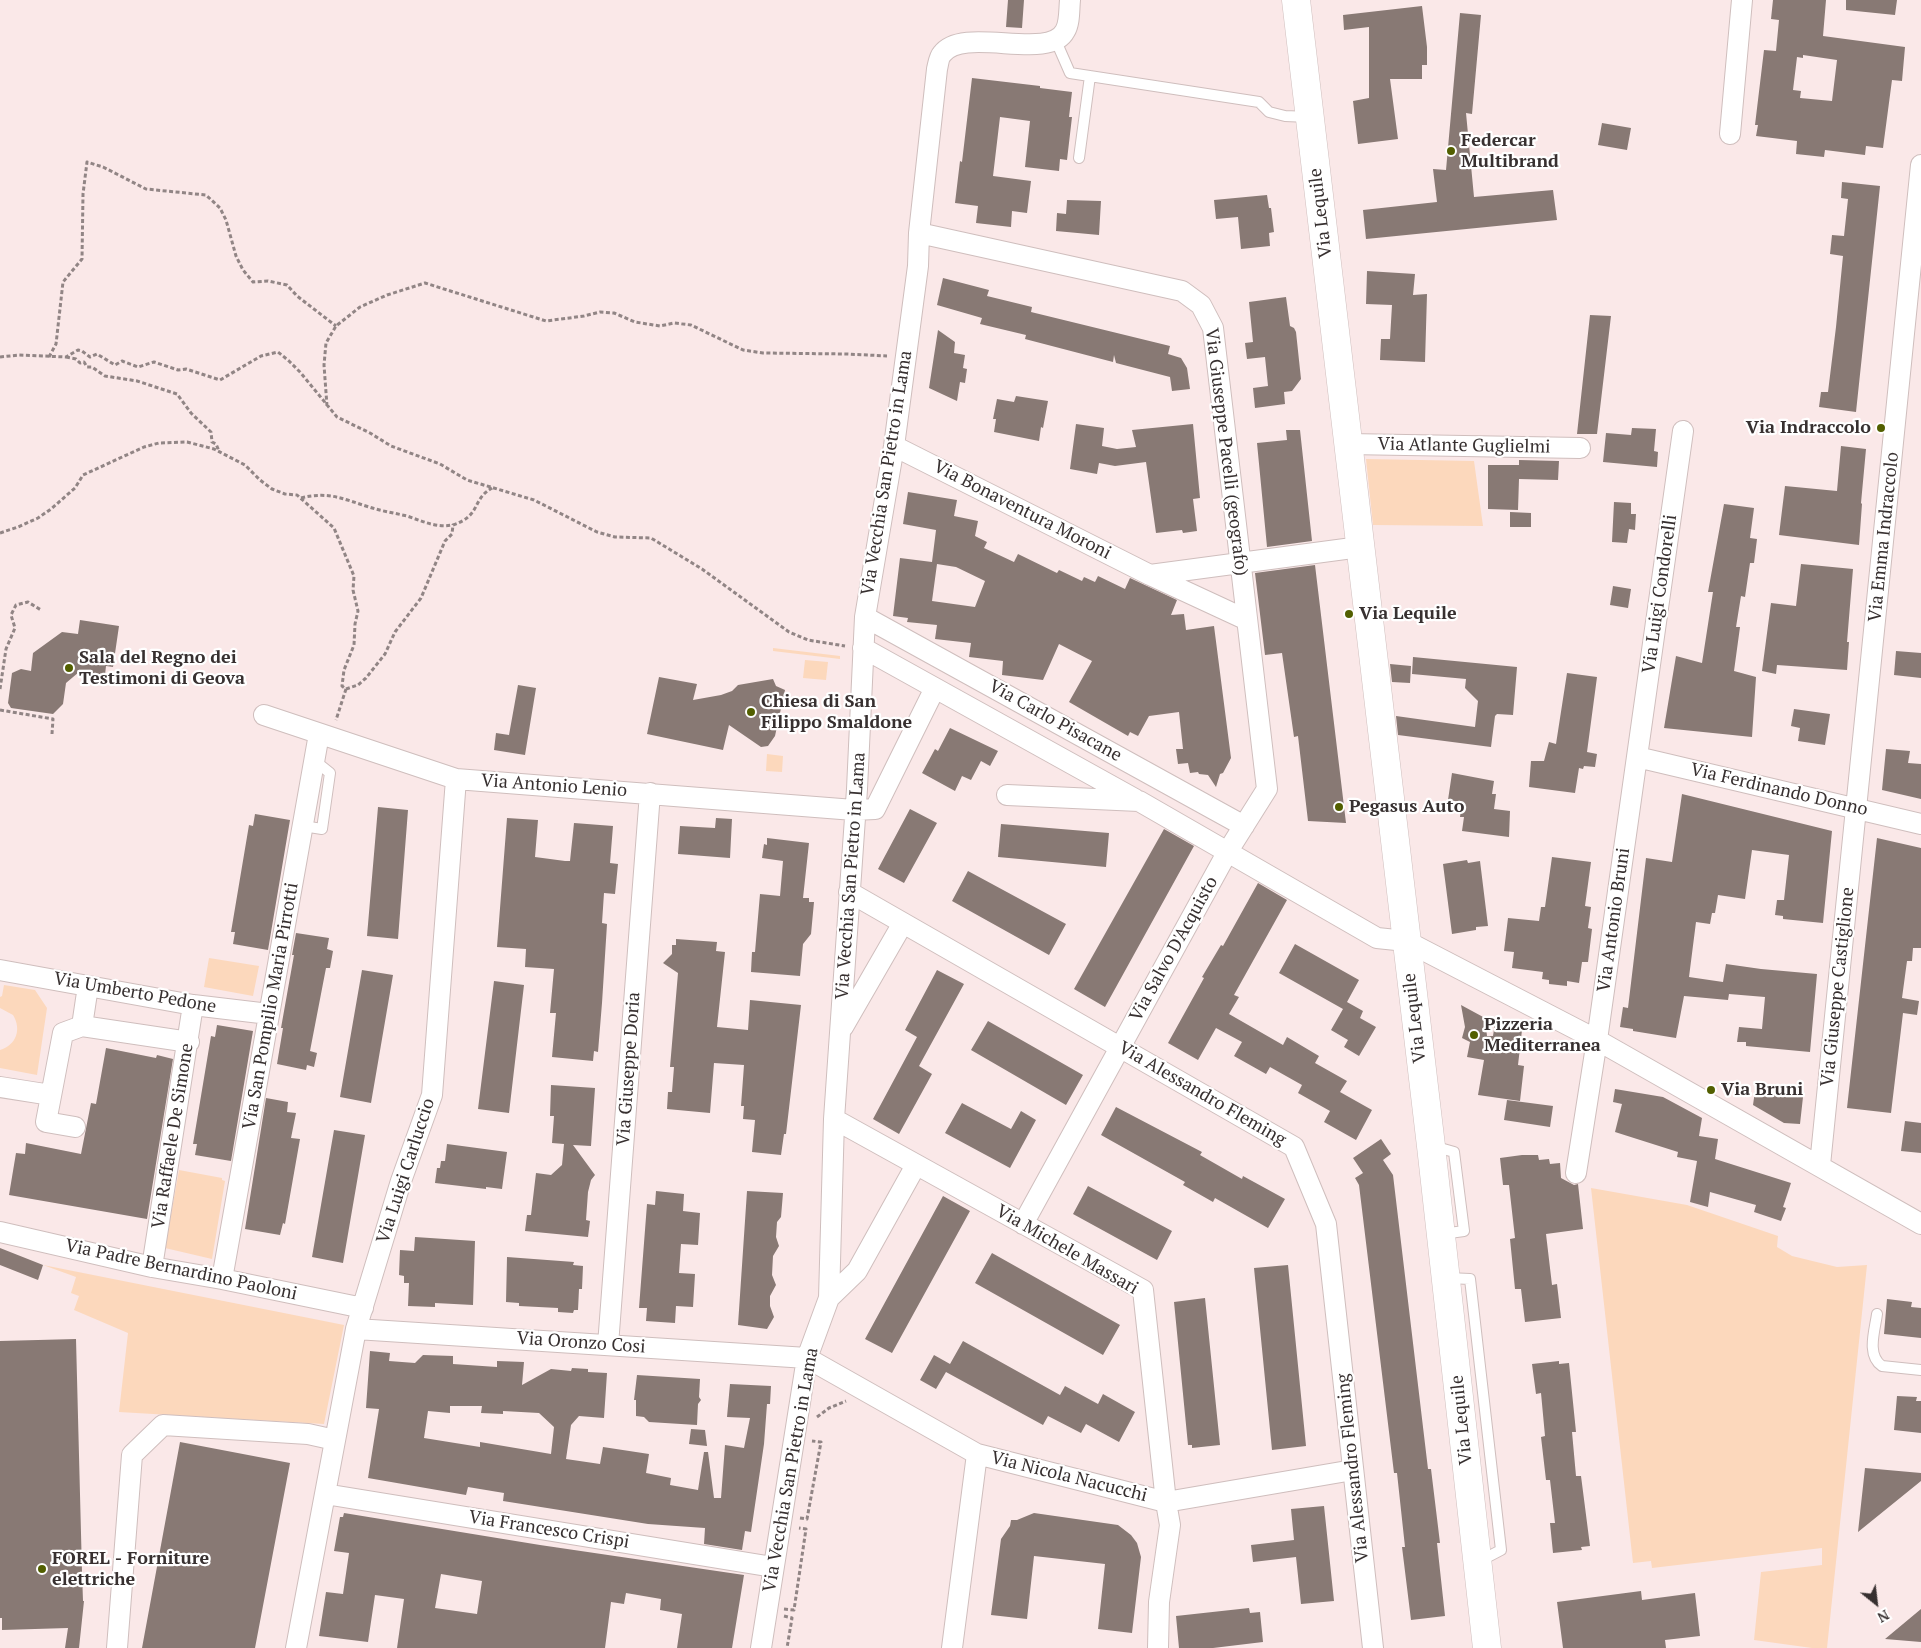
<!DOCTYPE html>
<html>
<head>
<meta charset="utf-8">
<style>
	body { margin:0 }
	#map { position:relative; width:1921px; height:1648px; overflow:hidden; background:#fae8e8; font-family:"PT Serif",serif }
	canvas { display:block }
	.north { position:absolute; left:1851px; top:1578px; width:50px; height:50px; -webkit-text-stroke:4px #fff; paint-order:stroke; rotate:151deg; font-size:14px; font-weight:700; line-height:20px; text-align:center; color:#373030 }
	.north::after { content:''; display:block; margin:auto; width:18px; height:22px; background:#373030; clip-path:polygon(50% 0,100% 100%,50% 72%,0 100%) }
</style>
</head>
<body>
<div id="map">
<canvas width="1921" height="1648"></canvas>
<div class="north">N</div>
</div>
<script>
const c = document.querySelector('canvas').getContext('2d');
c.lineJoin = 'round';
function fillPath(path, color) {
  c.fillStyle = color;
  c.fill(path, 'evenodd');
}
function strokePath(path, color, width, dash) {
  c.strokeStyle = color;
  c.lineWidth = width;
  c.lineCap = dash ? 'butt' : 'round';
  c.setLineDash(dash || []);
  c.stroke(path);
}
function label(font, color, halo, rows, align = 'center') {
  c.font = font + ' "PT Serif",serif';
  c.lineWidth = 4.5;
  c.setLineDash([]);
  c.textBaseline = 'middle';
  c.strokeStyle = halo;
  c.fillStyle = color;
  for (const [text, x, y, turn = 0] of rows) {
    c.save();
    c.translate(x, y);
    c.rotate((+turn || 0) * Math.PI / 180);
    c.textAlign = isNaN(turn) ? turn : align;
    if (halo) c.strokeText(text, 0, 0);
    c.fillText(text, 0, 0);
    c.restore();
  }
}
const green = new Path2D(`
	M1366,459L1474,461L1483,526L1373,525Z
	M773,648L840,656V659L773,651Z
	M805,660L828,662L826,680L803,678Z
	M767,754L783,756L782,772L766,771Z
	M209,958L259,966L253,996L204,987Z
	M4,985L35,990L47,1008L37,1075L0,1068V1050C16,1045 22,1030 13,1015L0,1008V997L2,996Z
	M179,1170L222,1178V1180L225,1181L212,1259L165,1248Z
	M1591,1188L1687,1205L1778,1236L1777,1247L1792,1256L1837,1267L1867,1265L1827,1648H1812L1754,1640L1761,1572L1822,1565V1548L1652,1568L1651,1561L1633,1563Z
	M43,1265L344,1325L324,1424L119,1412L128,1333L74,1310L79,1296L71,1293L76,1277Z`);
const building = new Path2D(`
	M1008,0H1024L1022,28L1006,27Z
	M1773,0H1826L1823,36L1905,47L1902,81L1892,80L1883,148L1866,146L1865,155L1825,150L1824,157L1796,154L1797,141L1756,136L1758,125H1755L1764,50L1776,51L1779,20L1771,19ZM1803,55L1837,60L1832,101L1800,98L1801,91L1793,90L1797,57L1803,58Z
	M1846,0H1897L1895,15L1846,10Z
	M1422,6L1427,47V65H1422V79H1390L1398,139L1358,144L1353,101L1369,98V27L1344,30L1343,15Z
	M1460,13L1481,15L1472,114L1466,113L1474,197L1553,190L1557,220L1366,239L1363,210L1437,202L1433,169L1446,170Z
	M972,78L1040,86V88L1072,92L1069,117H1072L1067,160L1060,159L1059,171L1025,167L1030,121L1000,117L993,176L1031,181L1027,213L1012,211L1011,227L976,223L978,206L955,203L960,161L962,162Z
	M1602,123L1631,128L1627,150L1598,145Z
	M1842,182L1880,186L1856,412L1819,407L1821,392H1828L1836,327L1843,256L1830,254L1832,235L1844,236L1848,199L1841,198Z
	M1267,195L1269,208H1271L1274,232L1269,233L1270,246L1241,249L1238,217L1216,219L1214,200Z
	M1067,200L1101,201L1099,235L1056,231L1057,213L1066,214Z
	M1367,271L1415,274L1413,295L1427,294L1425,362L1380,360L1381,339H1390L1392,305L1366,304Z
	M943,278L989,290L987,296L1032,307L1031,312L1170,346L1168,354L1181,358L1187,368L1190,389L1172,391L1170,377L1116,363L1114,355L1113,362L1025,339L1026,335L980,324L982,318L937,305Z
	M1286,297L1290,326L1294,328L1296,332L1301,379L1292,391L1284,392L1285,404L1255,408L1253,388L1268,386L1265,357L1247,359L1245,343L1253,342L1249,302Z
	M1590,315L1611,316L1597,434H1577Z
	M938,330L955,342L954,353L965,355L963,368L967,369L965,383L960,382L957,401L929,388Z
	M1016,396L1048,401L1043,428L1041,427L1039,441L994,432L996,419H993L997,399L1014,402Z
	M1076,424L1104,428L1102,446L1117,449L1136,447L1132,430L1193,424L1200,498L1193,499L1197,531L1183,533L1182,530L1156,533L1146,462L1115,466L1099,463L1097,474L1070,469Z
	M1632,428L1656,429L1654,451L1658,452L1657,467L1603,462L1606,433L1631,435Z
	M1286,430H1300L1312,541L1267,547L1257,443L1287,440Z
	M1841,446L1866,449L1861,503L1862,504L1859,545L1779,535L1785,486L1837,491Z
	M1519,460L1559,461L1558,480L1519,479L1518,510L1488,509V465H1519Z
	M908,492L957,500L954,516L978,521L975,536L987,542L984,548L1014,562L1018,554L1057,573L1059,570L1082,581L1084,577L1095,582L1098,576L1125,589L1130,578L1177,600L1171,615L1184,614L1186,630L1214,626L1231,758L1223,773L1220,774L1216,787L1208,775L1199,774L1198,772L1190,773L1188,763L1178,764L1176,749H1183L1179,712L1149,716L1138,736L1130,732L1128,736L1069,702L1092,661L1059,644L1043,680L1002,675L1003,661L969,657L971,643L935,639L937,625L907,622L908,618L893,616L900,558L932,562L936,530L903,524ZM937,564L956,567L985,581L975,607L932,601Z
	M1614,502L1631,503V514H1636L1635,530L1629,529L1627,543L1612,542Z
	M1724,504L1754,508L1750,538L1757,539L1754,563H1750L1745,597L1741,596L1736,627H1740L1734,671L1756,677L1752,737L1664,728L1676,656L1702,663L1713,592H1708Z
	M1510,512L1531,513V527H1510Z
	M1801,564L1853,569L1847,642H1849L1847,670L1777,665L1776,674L1762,671L1771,603L1796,606Z
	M1315,565L1330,690L1346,823L1308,821L1298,736L1294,737L1282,653L1265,655L1255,573Z
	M1613,586L1631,589L1628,608L1610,605Z
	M80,620L119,626L113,667L106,666L105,675L79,672L66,683L63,704L53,714L11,708L8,703L12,673L21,669L31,671L33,653L62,632L78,634Z
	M1896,651L1921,653V678L1894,675Z
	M1413,657L1517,667L1513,715L1497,714L1495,716L1491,747L1398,735L1396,716L1475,727L1478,701L1465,688L1466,679L1412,674Z
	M1390,664L1411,666L1410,683L1392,682Z
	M1567,673L1597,677L1587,752L1597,754L1595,767L1584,766L1583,769L1579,768L1575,793L1529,787L1531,761H1544L1549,742L1556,744Z
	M659,677L697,684L693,700L721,695L732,691L738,685L773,679L776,686L785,690L775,736L768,746L761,747L729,725L723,750L647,734Z
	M518,685L536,688L525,755L494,750L496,733L509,735Z
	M1794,709L1830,714L1825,745L1798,741L1800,728L1791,726Z
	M950,728L998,751L990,766L981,761L971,780L962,776L955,791L922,773L935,749L938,751Z
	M1886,749L1910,751L1908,763L1921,764V799L1882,790Z
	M1452,773L1494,781L1492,794H1496L1494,809L1510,811L1509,837L1462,831L1464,817H1460L1462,802L1448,800Z
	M1682,794L1832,831L1823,923L1783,919V916L1775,915L1777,900H1784L1789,855L1752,850L1745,899L1718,895L1715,913H1712L1710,924L1696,922L1689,977L1723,982L1726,964L1761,969L1817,974L1810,1052L1746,1046V1042H1737L1739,1027L1762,1029L1765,997L1729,994L1728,1000L1684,996L1676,1038L1633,1031V1029L1620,1027L1623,1007L1628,1008L1646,858L1672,862Z
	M378,807L408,810L398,939L367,936Z
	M910,809L937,823L904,883L878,869Z
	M255,814L290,820L268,950L233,944L235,932H231L249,825L253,826Z
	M507,818L538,820L535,857L565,861H570L574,823L613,826L610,863L618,864L615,894L604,893L602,923L607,924L602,1003L598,1052L594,1051L593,1061L552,1057L556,1013H550L554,969L525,967L526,949L497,947Z
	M716,818L732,819L730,858L678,854L680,826L715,828Z
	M1001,824L1109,833L1106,867L998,857Z
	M1164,829L1194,846L1105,1007L1074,989Z
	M767,838L809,843L803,898H809V902H814L811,934L803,944L800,976L751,972L752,952H755L760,894L780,896L783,861L762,858L764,844L767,845Z
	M1877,838L1921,848V948H1913L1912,961H1907L1902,998L1919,1001L1917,1015L1903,1013L1891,1113L1847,1108Z
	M1552,857L1591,862L1585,906L1591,907L1588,928L1592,929L1588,962H1582L1579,983L1567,981V986L1549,984V980L1542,979L1543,972L1512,968L1514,952L1504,951L1508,918L1539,921L1541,907H1545Z
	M1467,860L1468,863L1480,861L1488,926L1476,927V930L1452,934L1443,864Z
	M968,871L1066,924L1049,955L952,901Z
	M1258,883L1287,900L1234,995L1239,997L1229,1014L1283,1045L1287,1037L1319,1056L1315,1063L1347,1081L1340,1092L1372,1110L1356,1140L1324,1122L1330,1111L1298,1093L1302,1085L1270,1067L1266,1074L1234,1056L1242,1042L1216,1028L1198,1060L1168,1043L1204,978L1202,977L1221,945L1223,946Z
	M296,933L329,938L327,949L333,951L330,968H326L310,1051L317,1053L314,1067L307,1065L306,1070L277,1064L283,1028H281L294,955H292Z
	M676,939L717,942L716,951L725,952L717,1027L748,1030L750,1000L801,1005L786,1134H784L781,1155L752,1152L755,1120L743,1119L744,1106H741L744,1065L714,1063L710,1113L667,1109L668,1092H672L674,1067H670L678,973L663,963L672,954V945H676Z
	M1295,944L1359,980L1347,1002L1363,1011L1360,1018L1376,1027L1359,1056L1344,1047L1348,1040L1331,1030L1343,1009L1279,973Z
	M362,970L393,975L371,1103L340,1097Z
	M937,970L964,984L919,1066L932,1074L899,1134L873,1119L917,1037L905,1030Z
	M494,981L524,985L509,1113L478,1109Z
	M1461,1005L1485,1018L1487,1036H1493L1495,1023L1503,1027L1522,1030L1518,1065L1524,1066L1520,1101L1478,1095L1484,1060L1467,1057L1470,1042L1462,1038L1465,1027Z
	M988,1021L1083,1075L1066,1105L971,1050Z
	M217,1025L253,1031L231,1161L195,1155L197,1144H193L211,1036L215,1037Z
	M106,1048L156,1058L157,1055L173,1059L147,1219L9,1195L16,1153L25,1154L26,1143L81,1154L91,1103L96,1104Z
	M551,1085L595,1088L591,1146L573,1145L595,1175L591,1180L588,1192L586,1220L590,1221L588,1237L525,1231L527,1215H531L536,1173L551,1175L562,1165L564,1144L552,1143L554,1116H550Z
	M1615,1089L1663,1097L1702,1118L1699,1136L1718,1139L1715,1159L1791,1183L1783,1207L1786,1208L1781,1221L1754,1212L1756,1205L1710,1192L1708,1207L1690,1202L1697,1161L1677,1157L1678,1152L1615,1132L1622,1104L1613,1102Z
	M1755,1091L1803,1097L1800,1124L1784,1123L1753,1105Z
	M266,1098L288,1102L287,1112L296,1113L291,1138L300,1139L285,1224L283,1223L280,1235L245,1229Z
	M1507,1100L1553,1106L1550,1127L1504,1120Z
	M962,1103L1011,1129L1021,1111L1036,1120L1010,1168L945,1133Z
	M1116,1107L1202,1152L1200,1155L1242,1179L1243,1176L1285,1199L1268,1228L1215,1198L1213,1202L1183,1185L1185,1182L1101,1135Z
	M1905,1121L1921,1123V1153L1901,1151Z
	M334,1130L365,1135L343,1263L312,1257Z
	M1381,1139L1391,1154L1383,1160L1393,1175L1428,1469H1431L1440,1543H1437L1445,1616L1411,1620L1402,1547H1405L1397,1473H1394L1359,1185L1355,1178L1363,1173L1353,1158Z
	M447,1144L507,1152L502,1189L486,1187V1189L435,1183L437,1168H440L441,1161H445Z
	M1522,1155H1538L1539,1160L1549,1159L1550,1164L1560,1163L1561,1178L1574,1185L1578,1184L1583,1229L1546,1234L1552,1285L1557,1284L1561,1318L1525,1322L1521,1289H1515L1510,1239L1515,1238L1509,1185H1503L1500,1158Z
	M1088,1186L1172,1231L1157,1260L1073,1214Z
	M656,1191L684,1194L683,1211L700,1213L698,1245L681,1244L679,1273L695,1274L693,1307L676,1306L675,1323L646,1321L647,1308H639L647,1204L655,1205Z
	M747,1191L783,1193L781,1217L777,1222L776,1237L779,1246L773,1256L772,1275L776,1285L770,1296V1306L774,1317L767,1329L738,1325Z
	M943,1196L970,1211L892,1353L865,1339Z
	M415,1237L475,1241L473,1305L435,1303V1307L408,1306L409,1283H404V1276L399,1275L400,1250L414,1251Z
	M0,1248L43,1265L38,1280L0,1265Z
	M992,1253L1120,1325L1103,1355L975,1283Z
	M507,1257L574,1262L573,1265L583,1266L582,1289H579L578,1310H574L573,1313L558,1312V1308L519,1306V1303L506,1302Z
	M1288,1265L1306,1446L1272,1450L1254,1268Z
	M1205,1298L1220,1445L1192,1448V1445H1188L1174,1302Z
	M1887,1299L1912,1302L1911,1307L1921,1308V1338L1884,1334Z
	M76,1339L82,1572L83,1601H84L79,1648H65L68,1628L2,1630V1618H0V1341Z
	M963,1341L1060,1395L1065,1386L1098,1404L1103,1394L1135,1412L1119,1442L1086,1424L1081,1433L1048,1416L1043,1425L946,1372L936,1389L920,1380L934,1355L950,1364Z
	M370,1351L390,1353L389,1361L415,1363L423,1355L453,1356V1364L497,1367V1361L524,1362L522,1385L551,1369L571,1371L572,1368L588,1369V1372L607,1373L604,1418L579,1416L571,1425L566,1459L600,1464L603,1447L649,1454L646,1473L671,1478L670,1485L698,1490L704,1452H708L714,1498H721L725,1445L744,1448L750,1418L727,1417L730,1384L771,1386L770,1404H767L764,1444L751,1532L745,1531L742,1550L704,1544L705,1528L648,1524L503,1501L504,1493L468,1487L466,1495L368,1478L379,1409L366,1408ZM450,1406H482L481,1413L503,1414V1411L539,1413L554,1427L551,1454L480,1442V1447L424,1438L428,1411L450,1413Z
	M1559,1361V1364L1569,1363L1576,1432H1572L1576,1476H1581L1590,1546L1581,1547L1582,1550L1553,1553L1550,1523H1555L1550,1480H1546L1541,1437L1545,1436L1541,1393L1536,1394L1532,1364Z
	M637,1375L700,1379L699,1397L701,1400L698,1404L697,1425L649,1422L644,1417L636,1416V1400H634Z
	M1897,1396L1917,1397L1916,1401H1921V1433L1894,1430Z
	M691,1429L705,1430L707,1446L689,1444Z
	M180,1442L290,1463L255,1648H142Z
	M1865,1468L1921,1473V1481L1858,1532Z
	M1324,1506L1334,1601L1301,1604L1296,1557L1253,1562L1251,1545L1294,1540L1291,1509Z
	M344,1513L540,1545L744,1575L732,1648H677L682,1614L660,1610L661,1599L626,1593L624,1604L611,1602L605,1648H397L404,1599L375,1595L368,1642L319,1636L326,1592L343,1594L349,1553L334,1551L340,1517H343ZM441,1574L482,1581L477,1614L435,1608Z
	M1034,1513L1118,1525L1131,1535L1137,1543L1141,1557L1132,1633L1098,1629L1105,1564L1034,1556L1027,1619L991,1615L1001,1539L1010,1526L1011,1520H1017Z
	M1641,1591L1642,1600L1695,1593L1700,1636L1665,1640L1666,1648H1563L1557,1602Z
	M1249,1608L1250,1613L1260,1612L1263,1642L1213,1648H1179L1176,1616Z
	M1921,1609V1642L1885,1639Z`);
const path = new Path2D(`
	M0,357L19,355L66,357L78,350L82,351L90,357L97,354L115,365L122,361L138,367L154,362L178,370L186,369L220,380L261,356L278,352L289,361L300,372L337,417L370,433L391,446L440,464L467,480L534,500L597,532L615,537L651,538L702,569L789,632L808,640L845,646
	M49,357L56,344L63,282L82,259L83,194L87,162L103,167L146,189L206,195L220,208L226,220L236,256L243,270L253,282L268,281L287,285L297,296L336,326
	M66,357L76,359L80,363L84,362L87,367H92L105,376L137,381L177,394L191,413L211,432L212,442L216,444L219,451
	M327,406L324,365L326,343L336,326L360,307L387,295L425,283L546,321L584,316L600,312L614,313L635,322L660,326L674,323L691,325L743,350L763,353L847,354L887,356
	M301,498C329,491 343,499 369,507C381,511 394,513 407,516C422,521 436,528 452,525
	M0,533L18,527L38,518L51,509L75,488L83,475L144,447L159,443L187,442L214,449L245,465L260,480L272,489L285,494L297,495L334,528L354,576L353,590L358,611L355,624L354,645L344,670L342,686L346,689L336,720
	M0,689L6,649L15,628L11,615L16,605L28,602L41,610
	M346,689L358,685L366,678L385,654L395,632L421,598L445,541L452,534L453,525C482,515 471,500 492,488
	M0,710L53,719L52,734
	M817,1417L829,1408L846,1401
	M800,1518L807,1519L821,1442L812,1441
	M784,1609L794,1610L806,1529L799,1528
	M784,1616L792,1618L787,1648`);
const lane = new Path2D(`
	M1056,41L1070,73L1259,102L1269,112L1285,116L1309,117
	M1079,158L1090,76
	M303,826L322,829L330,773L315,761
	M1433,1146L1454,1152L1464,1231L1442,1234
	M1448,1278L1470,1279L1501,1550L1478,1562
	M1877,1314C1875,1330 1866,1355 1882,1366L1921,1370`);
const street = new Path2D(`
	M1730,134L1742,0
	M919,233L1182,291L1201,305L1213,328L1267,789L1228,851L1023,1224
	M1348,444L1580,448
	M894,446L1150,575L1360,547
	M1150,575L1247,620
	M865,617L1244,826
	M863,648L1135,799
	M264,715L456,779L854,810L875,809L935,688
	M1637,757L1921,824
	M1007,795L1139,801L1377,938L1406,941L1597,1040L1921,1224
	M849,892L1294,1147L1326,1224L1373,1648
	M0,970L193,1005L269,1014
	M82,1026L189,1042
	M843,1027L903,923
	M0,1087L51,1095
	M834,1119L1143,1290L1166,1502L1170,1525L1159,1602L1158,1648
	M75,1127L46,1122L63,1033L82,1026L88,986
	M1820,1165L1921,165
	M1576,1173L1597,1040L1683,431
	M0,1232L152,1267L222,1279L363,1308
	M152,1267L193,1005
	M222,1279L319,734
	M829,1298L857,1271L916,1165
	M356,1329L807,1358L977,1454L1166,1502L1353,1470
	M608,1345L650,793
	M325,1494L773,1567
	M117,1648L132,1455L163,1425L308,1434L335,1440
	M296,1648L356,1329L401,1181L432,1095L456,779
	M761,1648L807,1358L829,1298L834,1119L857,789L865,617L894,446L918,266L919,233L937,69C938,65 939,57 942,54C963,25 1049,62 1065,31C1070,23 1069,9 1070,0
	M952,1648L977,1454`);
const secondary = new Path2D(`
	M1296,0L1431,1146L1487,1648`);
const markers = [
	[1451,151,5,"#525f00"],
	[1881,428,5,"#525f00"],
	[1349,614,5,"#525f00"],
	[69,668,5,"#525f00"],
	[751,712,5,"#525f00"],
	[1339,807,5,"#525f00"],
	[1474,1035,5,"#525f00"],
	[1711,1090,5,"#525f00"],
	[42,1569,5,"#525f00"]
];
const poiNames = [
	["Federcar",1461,141],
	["Multibrand",1461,162],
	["Via Indraccolo",1871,428,"right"],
	["Via Lequile",1359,614],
	["Sala del Regno dei",79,658],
	["Testimoni di Geova",79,679],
	["Chiesa di San",761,702],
	["Filippo Smaldone",761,723],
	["Pegasus Auto",1349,807],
	["Pizzeria",1484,1025],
	["Mediterranea",1484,1046],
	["Via Bruni",1721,1090],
	["FOREL - Forniture",52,1559],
	["elettriche",52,1580]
];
const streetNames = [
	["Via Lequile",1321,213,-97],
	["Via Atlante Guglielmi",1464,446,1],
	["Via Giuseppe Pacelli (geografo)",1226,452,83],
	["Via Vecchia San Pietro in Lama",887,473,-81],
	["Via Bonaventura Moroni",1022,510,27],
	["Via Emma Indraccolo",1884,537,-84],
	["Via Luigi Condorelli",1660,594,-82],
	["Via Carlo Pisacane",1055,721,29],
	["Via Antonio Lenio",554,786,4],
	["Via Ferdinando Donno",1779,790,13],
	["Via Vecchia San Pietro in Lama",851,876,-86],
	["Via Antonio Bruni",1614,920,-82],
	["Via Salvo D'Acquisto",1174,949,-61],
	["Via Giuseppe Castiglione",1838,987,-84],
	["Via Umberto Pedone",135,993,10],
	["Via San Pompilio Maria Pirrotti",271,1006,-80],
	["Via Lequile",1415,1018,-97],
	["Via Giuseppe Doria",629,1069,-86],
	["Via Alessandro Fleming",1202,1094,30],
	["Via Raffaele De Simone",173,1136,-81],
	["Via Luigi Carluccio",406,1171,-72],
	["Via Michele Massari",1067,1250,30],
	["Via Padre Bernardino Paoloni",181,1270,12],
	["Via Oronzo Cosi",581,1343,4],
	["Via Lequile",1462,1420,-96],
	["Via Alessandro Fleming",1353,1468,-96],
	["Via Vecchia San Pietro in Lama",791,1470,-80],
	["Via Nicola Nacucchi",1069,1477,14],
	["Via Francesco Crispi",549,1530,9]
];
fillPath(green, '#fcd8bc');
fillPath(building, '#887974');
strokePath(lane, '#cfbebd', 12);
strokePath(street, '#cfbebd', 22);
strokePath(secondary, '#cfbebd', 29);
strokePath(path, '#918585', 3, [4, 2.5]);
strokePath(lane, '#fff', 10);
strokePath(street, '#fff', 20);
strokePath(secondary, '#fff', 28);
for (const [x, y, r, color] of markers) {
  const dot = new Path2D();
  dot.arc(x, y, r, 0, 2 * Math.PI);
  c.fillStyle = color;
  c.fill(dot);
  strokePath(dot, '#fff', 2);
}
label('bold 18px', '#373030', '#fff', poiNames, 'left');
label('18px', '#373030', '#fff', streetNames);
</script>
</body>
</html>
